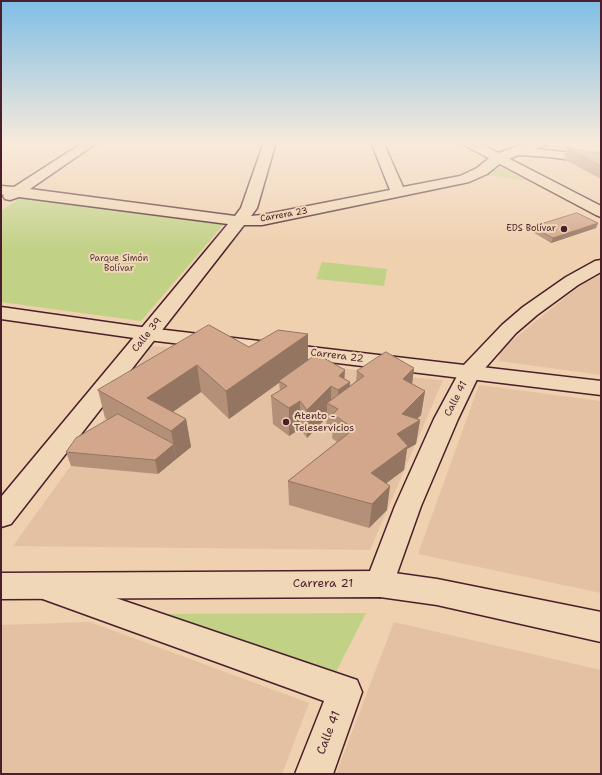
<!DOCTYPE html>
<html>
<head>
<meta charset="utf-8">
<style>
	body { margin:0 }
	#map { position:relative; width:602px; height:775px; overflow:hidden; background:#efd0af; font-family:"Shantell Sans",sans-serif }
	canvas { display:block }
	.frame { position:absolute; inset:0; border:2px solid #4a1f2b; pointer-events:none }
</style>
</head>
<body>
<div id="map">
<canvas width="602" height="775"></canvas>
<div class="frame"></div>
</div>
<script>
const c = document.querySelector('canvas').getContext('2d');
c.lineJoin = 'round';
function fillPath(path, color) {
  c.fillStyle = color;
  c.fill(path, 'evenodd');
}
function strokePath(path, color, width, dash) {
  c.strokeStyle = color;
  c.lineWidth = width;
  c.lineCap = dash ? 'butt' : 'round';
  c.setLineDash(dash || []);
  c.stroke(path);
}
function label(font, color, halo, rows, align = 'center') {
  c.font = font + ' "Shantell Sans",sans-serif';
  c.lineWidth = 4;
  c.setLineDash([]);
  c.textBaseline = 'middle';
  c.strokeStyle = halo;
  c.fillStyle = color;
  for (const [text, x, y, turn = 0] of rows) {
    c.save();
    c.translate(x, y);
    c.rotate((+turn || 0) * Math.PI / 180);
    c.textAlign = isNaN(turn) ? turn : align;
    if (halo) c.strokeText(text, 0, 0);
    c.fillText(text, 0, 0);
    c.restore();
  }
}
const built = new Path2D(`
	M601,275V375L499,361L500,350L582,284Z
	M151,346L308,362L384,375L443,380L370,550L13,546L105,418Z
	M479,385L601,401V593L418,554Z
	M90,622L309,703L282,774H1V625Z
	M394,622L601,670V774H336Z`);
const green = new Path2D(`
	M497,165L527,181L494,176H482Z
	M20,198L224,224L141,321L1,302V211Z
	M322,262L387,269L384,286L316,279Z
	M366,613L336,672L153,614Z`);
const minor = new Path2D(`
	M84,142H98L30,189L235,216L241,208L264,142H276L257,208L251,216L262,215L390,190L371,142H383L403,187L460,176L477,168L493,155L530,142H547L545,145L535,149L601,156V164L549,157L519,155L503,161L487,174L469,182L262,225H244L11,524L1,527V497L228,224L19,197L10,200L5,199L3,196L4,195L1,194V186L14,187Z
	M601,260V272L578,285L537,315L516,333L479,375L458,419L421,506L390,593L380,597L370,593L365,584L395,506L434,419L462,367L502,325L523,307L566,277L595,261Z
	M51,576L357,680L362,692L333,774H295L324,701L40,598L36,589L40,580Z`);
const tertiary = new Path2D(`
	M1,307L148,328L601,381V395L148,340L1,319Z
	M380,571L437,579L601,612V642L437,605L380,597L1,599V573Z`);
const secondary = new Path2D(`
	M462,142H477L601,206V217L596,215L464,145Z`);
const wall = new Path2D(`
	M567,148L601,153V179L564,159Z
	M598,223L596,228L551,243L531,231L532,227Z
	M308,334V361L350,382V386L356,381L357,371L414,368L412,384L425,391L421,415L417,419L420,420L416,444L407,449L404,470L386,483L387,510L369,528L289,505L288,481L337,442L332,438L333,430L326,426L327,417L307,438L300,429L289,436L273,424L271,396L280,391L279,382L229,419L201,392L173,412L186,419L191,447L158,474L71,466L66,452L108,420L105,418L98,390L249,347Z`);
const shadedWall = new Path2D(`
	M598,223L596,228L551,243L553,238Z
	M308,334V362L229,419L226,391Z
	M197,365L201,392L157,423L147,398Z
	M414,368L411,392L403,379Z
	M345,370L344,386L350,382L348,410L338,409H337L339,376Z
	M331,386V405L327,403V417L307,438V410Z
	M425,391L421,415L410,426L420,420L416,444L407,449L404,470L368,497L371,473L397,434L402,414Z
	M300,401V429L289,436V408Z
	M186,419L191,447L176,459L171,431Z
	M174,444L176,459L158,474L155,460Z
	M390,486L387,510L369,528L372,504Z`);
const building = new Path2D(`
	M567,148L601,153V166Z
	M577,213L598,223L553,238L532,227Z
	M209,325L249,347L278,330L308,334L226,391L197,365L147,398L186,419L171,431L98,390Z
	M386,352L414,368L403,379L425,391L402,414L420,420L397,434L408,446L371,473L390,486L372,504L288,481L354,429L333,414L338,409L327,403L364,376L357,371Z
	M317,354L345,370L339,376L350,382L338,390L331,386L307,410L300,401L289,408L271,396L287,386L279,381Z
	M118,414L174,444L155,460L66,452L76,438Z`);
const markers = [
	[564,229,4,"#4a1f2b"],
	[286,422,4,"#4a1f2b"]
];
const farStreetnames = [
	["Carrera 23",284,215,-10]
];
const farPoinames = [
	["EDS Bolívar",556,229]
];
const farParknames = [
	["Parque Simón",119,259],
	["Bolívar",119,269]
];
const streetNames = [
	["Calle 39",147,335,-51],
	["Carrera 22",337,356,7],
	["Calle 41",456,399,-63]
];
const poiNames = [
	["Atento -",294,416],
	["Teleservicios",294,428]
];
const nearStreetnames = [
	["Carrera 21",323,584],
	["Calle 41",329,733,-69]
];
fillPath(built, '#e4c1a2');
fillPath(green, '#c1d286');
strokePath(minor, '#4a1f2b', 3);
strokePath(tertiary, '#4a1f2b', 3);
strokePath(secondary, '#4a1f2b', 3);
fillPath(minor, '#f0d7b7');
fillPath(tertiary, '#f0d7b7');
fillPath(secondary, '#f0d7b7');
fillPath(wall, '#b59078');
fillPath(shadedWall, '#947561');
fillPath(building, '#d3a78b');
strokePath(building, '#947561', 1);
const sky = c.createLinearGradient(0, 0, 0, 250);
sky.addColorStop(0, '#7fbee6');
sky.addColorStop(0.57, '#f8eadb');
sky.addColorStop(1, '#f8eadb00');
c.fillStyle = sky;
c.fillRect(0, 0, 602, 250);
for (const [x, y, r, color] of markers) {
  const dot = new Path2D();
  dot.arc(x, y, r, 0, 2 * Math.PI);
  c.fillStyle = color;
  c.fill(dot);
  strokePath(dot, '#f0d7b7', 1.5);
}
label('9px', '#4a1f2b', '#f0d7b7', farStreetnames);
label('9px', '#4a1f2b', '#f0d7b7', farPoinames, 'right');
label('9px', '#5c3a39', '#f0d7b7', farParknames);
label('10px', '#4a1f2b', '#f0d7b7', streetNames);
label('10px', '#4a1f2b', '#f0d7b7', poiNames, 'left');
label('12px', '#4a1f2b', '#f0d7b7', nearStreetnames);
</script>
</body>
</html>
